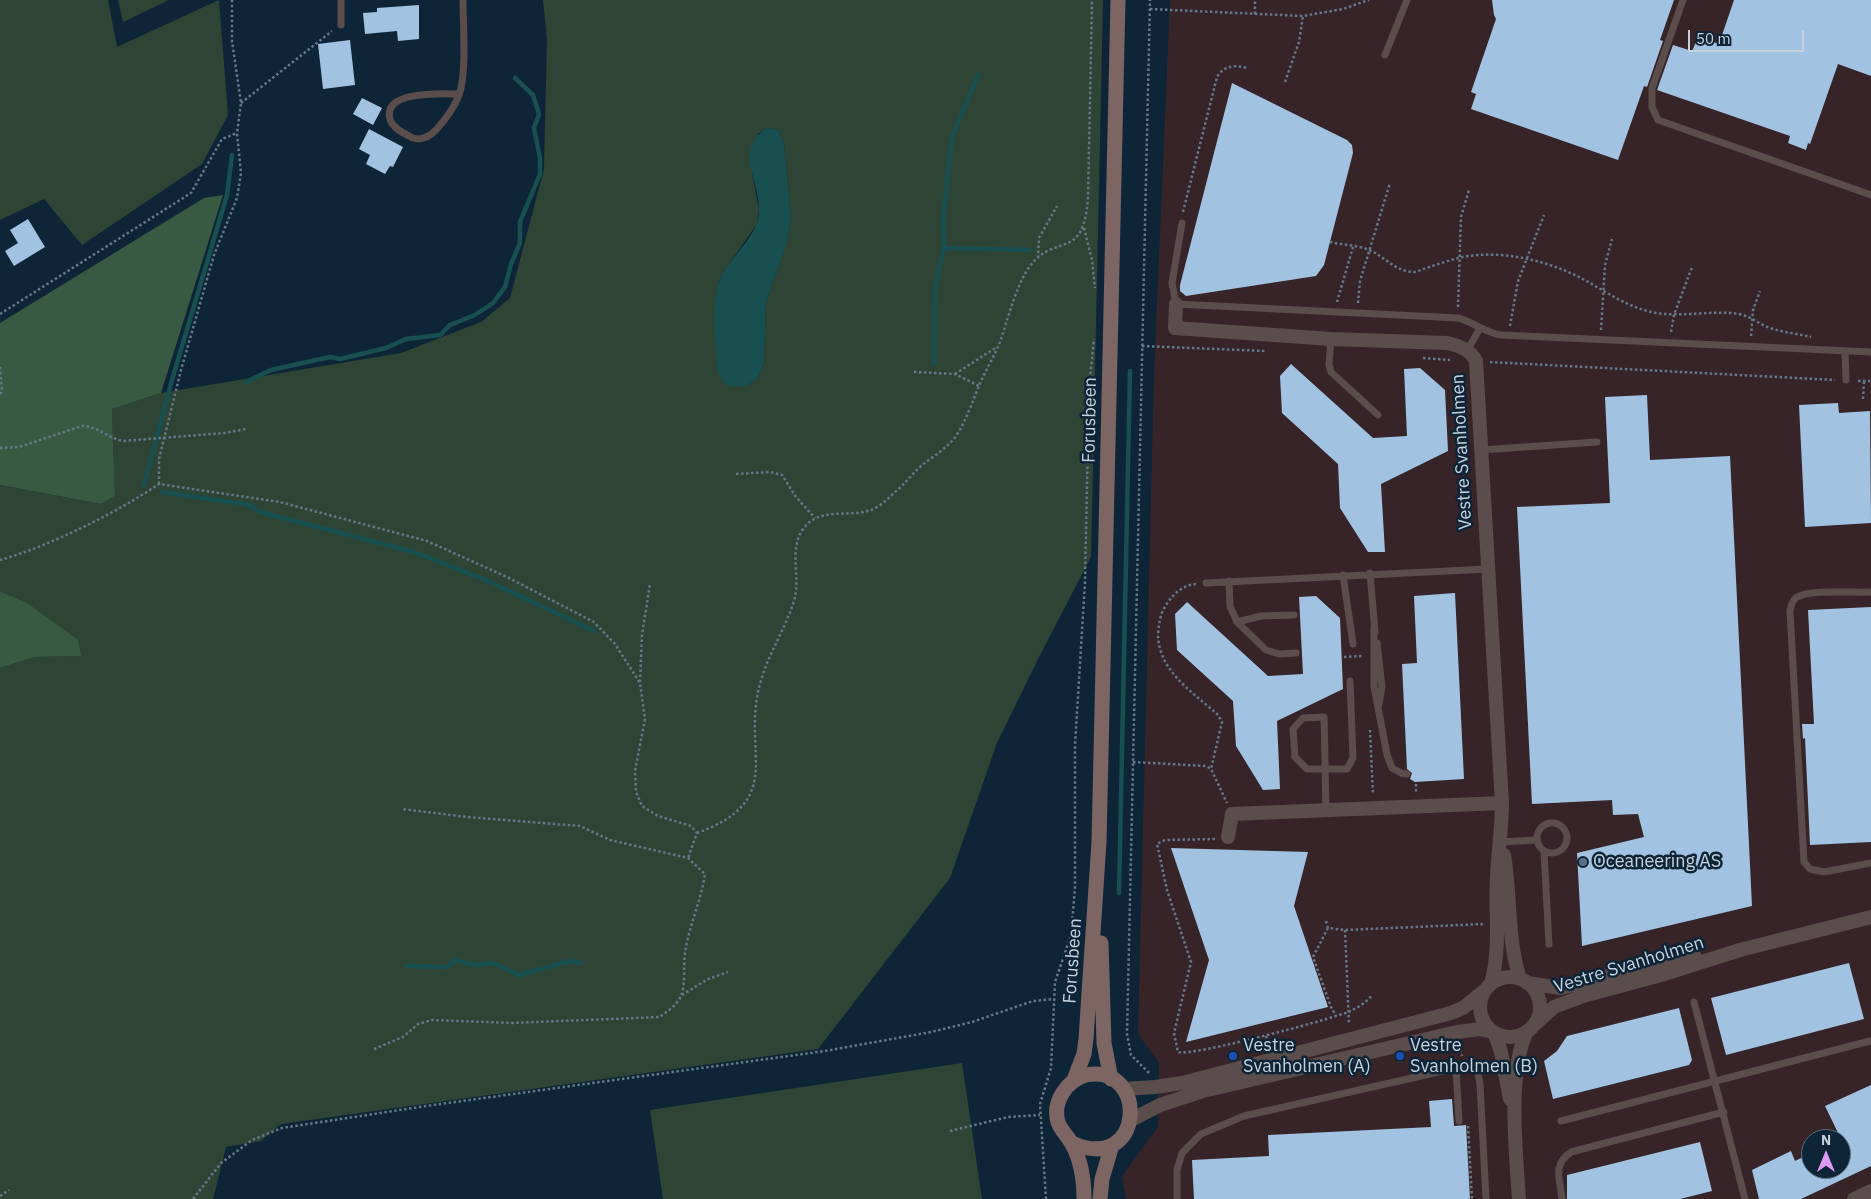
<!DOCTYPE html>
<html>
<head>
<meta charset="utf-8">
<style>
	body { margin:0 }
	#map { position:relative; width:1871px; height:1199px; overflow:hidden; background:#0e2537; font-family:"IBM Plex Sans",sans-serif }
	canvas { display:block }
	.north { position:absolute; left:1801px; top:1129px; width:50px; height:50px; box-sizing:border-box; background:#0e2537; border:1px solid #586b7a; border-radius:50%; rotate:0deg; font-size:14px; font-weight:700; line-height:20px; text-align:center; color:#c6d3df }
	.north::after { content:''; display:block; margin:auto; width:18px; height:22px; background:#dd99f3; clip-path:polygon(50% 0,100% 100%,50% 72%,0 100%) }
	.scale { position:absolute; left:1688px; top:30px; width:116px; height:22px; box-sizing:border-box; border:2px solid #c6d3df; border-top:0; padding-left:6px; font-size:15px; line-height:18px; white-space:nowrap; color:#c6d3df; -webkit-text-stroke:4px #0e2537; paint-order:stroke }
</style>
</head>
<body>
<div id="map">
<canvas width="1871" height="1199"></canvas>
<div class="north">N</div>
<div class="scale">50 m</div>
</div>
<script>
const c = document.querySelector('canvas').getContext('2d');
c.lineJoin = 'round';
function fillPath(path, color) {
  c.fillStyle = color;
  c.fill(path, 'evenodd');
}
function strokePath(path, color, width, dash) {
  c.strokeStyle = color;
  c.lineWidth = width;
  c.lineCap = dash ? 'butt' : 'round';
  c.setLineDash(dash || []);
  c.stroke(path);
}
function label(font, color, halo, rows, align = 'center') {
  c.font = font + ' "IBM Plex Sans",sans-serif';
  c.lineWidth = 5;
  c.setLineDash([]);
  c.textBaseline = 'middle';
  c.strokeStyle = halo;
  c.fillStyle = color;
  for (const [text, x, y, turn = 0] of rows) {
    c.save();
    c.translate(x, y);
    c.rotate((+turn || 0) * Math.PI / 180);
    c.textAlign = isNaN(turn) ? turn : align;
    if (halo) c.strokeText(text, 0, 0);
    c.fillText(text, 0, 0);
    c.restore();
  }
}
const commercial = new Path2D(`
	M1170,0H1871V1199H1126L1122,1176L1158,1127L1159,1063L1138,1034L1154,374ZM1811,1139H1841V1169H1811Z`);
const green = new Path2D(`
	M0,0H108L117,47L219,0L228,115L202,164L82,245L44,199L0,220Z
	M118,0H169L123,22Z
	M543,0H1103L1091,557L1038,659L997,743L950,878L818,1049L281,1124L261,1141L226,1147L213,1199H0V668L35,657L80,656L27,603L0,591V485L101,504L115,496L112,409L161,393L401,353L481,322L510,298L544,169L547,39ZM767,128L778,130L784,143L791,217L787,241L766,302L764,362L759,376L747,386L718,284L724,271L757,224L759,209L752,174L758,134Z
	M962,1063L982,1199H663L650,1110Z`);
const forest = new Path2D(`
	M223,195L161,393L112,409L115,496L101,504L0,485V323L204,198Z
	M0,591L27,603L78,640L81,656L35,657L0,668Z`);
const water = new Path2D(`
	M767,128L778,130L784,143L791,217L787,242L766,302L764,362L759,376L747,386C728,387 724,387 717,369C716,341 709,295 724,271C733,257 752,238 757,223C769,191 728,152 767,128Z`);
const stream = new Path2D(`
	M944,248L1030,250
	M934,364L935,287L944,248L943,221L952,137L978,75
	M246,382L271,370L330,357L340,359L386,348L406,339L440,335L450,325L475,315L493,303L505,287L511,264L520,243V222L540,174V158L534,128L539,114L533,95L515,78
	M144,485L172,380L227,195L232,155
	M162,492L250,505L260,512L414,552L486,580L594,631
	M1119,893L1130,371
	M407,966L447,967L455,960L476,965L493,963L519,975L570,961L581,963`);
const building = new Path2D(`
	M1492,0H1674L1660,40L1663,41L1647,87L1644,86L1618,160L1471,109L1476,94L1471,92L1496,19L1494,15Z
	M1734,0H1871V76L1838,64L1810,144L1808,143L1806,150L1788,143L1790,136L1657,90L1673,45L1692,51L1697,40L1702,42L1703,38L1719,44Z
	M419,5V39L398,41L397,31L365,34L363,13L377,12V8Z
	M350,40L355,85L323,89L318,44Z
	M1232,83L1347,140L1352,145L1353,153L1324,265L1316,276L1186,296L1180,291V285Z
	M362,98L382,108L373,125L353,114Z
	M369,129L403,147L393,167L390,166L385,174L366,164L370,155L359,149Z
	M28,219L45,247L14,266L5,251L18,243L10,230Z
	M1291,364L1373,438L1407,436L1404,369L1420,368L1445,390L1448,451L1381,484L1385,552H1368L1340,508L1338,464L1282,413L1280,376Z
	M1647,395L1650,460L1730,456L1752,906L1582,946L1577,853L1644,837L1638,814L1613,815L1612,800L1532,804L1517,507L1610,503L1605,397Z
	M1838,403L1839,413L1870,411L1871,523L1805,527L1799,405Z
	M1455,593L1464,779L1415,782L1410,779L1412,773L1407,769L1402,664L1417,663L1414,596Z
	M1316,596L1340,618L1343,689L1277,721L1280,789L1263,790L1236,746L1233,701L1177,650L1175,614L1187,602L1268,676L1303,674L1299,597Z
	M1871,607V842L1810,845L1805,738L1803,739L1802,724H1814L1808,610Z
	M1171,848L1308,852L1294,906L1328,1007L1186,1042L1209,960Z
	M1849,963L1864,1019L1726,1055L1711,998Z
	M1679,1008L1692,1060L1689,1065L1553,1099L1544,1061L1557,1051L1567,1036Z
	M1871,1085V1166L1801,1199H1759L1752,1170L1791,1151L1795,1161L1811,1153V1169H1841V1139L1825,1106Z
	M1452,1099L1454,1126L1466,1125L1470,1199H1194L1192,1160L1269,1156L1268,1135L1431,1127L1429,1101Z
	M1700,1142L1712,1191L1680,1199H1567V1175Z`);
const path = new Path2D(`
	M1150,9L1303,16L1343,9L1369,0
	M1255,14V0
	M1285,82L1299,42L1303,16
	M241,103L332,31
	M1183,212L1217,77C1224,65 1235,65 1247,68
	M1084,228L1092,260L1095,288
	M1330,242C1342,245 1358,245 1369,250C1386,257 1395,272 1415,272C1429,267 1444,262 1458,258C1496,249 1542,259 1577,276C1599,287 1620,303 1644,310C1675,320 1708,309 1739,314C1749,316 1755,321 1763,325C1777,332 1795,333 1811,337
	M1038,258L1039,238L1057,206
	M1337,302L1353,247
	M1358,303L1360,281L1390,183
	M1458,307L1461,217L1469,190
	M0,314L191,193L222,139L237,133
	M1510,326L1518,281L1544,215
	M1601,330L1605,265L1612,239
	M1671,332L1674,315L1692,267
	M1751,336L1753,310L1760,291
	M1142,346L1265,351
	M1423,358L1450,360
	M1490,362L1835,380
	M0,367L2,390L0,396
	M914,372L955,374L979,386
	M955,374L997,347
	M1858,381H1871
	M1863,399L1864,381
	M0,448L19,447L82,426C98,426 107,438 123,441L224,433L246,429
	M736,474L770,472L782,475L796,497L815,518
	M159,484V459L181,370L214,255L237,198L241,173L237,133L241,103L232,41V0
	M0,560C50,546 116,513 159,484L280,502L427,541L507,577L594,622L615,644L640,683L645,719L635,771L636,792L642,806L658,816L691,826L697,833L688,858
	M1196,584C1183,585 1173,594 1166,605C1160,614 1159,623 1158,634C1158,671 1193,692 1218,715L1222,722L1211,769
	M1344,657L1362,656
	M640,682L642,635L650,584
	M1370,730L1373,794
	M1133,762L1206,766L1211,769L1227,803
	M1416,784V793
	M697,833C788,800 741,753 760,684C768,653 787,627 795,597C800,575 789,549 803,529C820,506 848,518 871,510C879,507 888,499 894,493C904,485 911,475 920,467C930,458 943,451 952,441C965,426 971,404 979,386C985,371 994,357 1000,342C1008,319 1016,285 1030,266C1057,231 1083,263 1088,198L1092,0
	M1215,839L1165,840L1157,844L1167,890L1191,962L1174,1033L1178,1052C1190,1057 1328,1020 1348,1012C1357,1008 1366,1003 1372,995
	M1326,921L1328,928L1345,930L1484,924
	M1328,928L1313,957L1331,1007L1336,1016
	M1345,930L1349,1024
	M682,995L708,979L728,972
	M1266,1036L1268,1044
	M1459,1045L1462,1056
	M374,1049L403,1037L418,1024L432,1020L512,1023L659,1017C667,1012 677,1005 681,996C686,984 683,966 685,953C689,926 701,901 705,874L688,858L610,840L580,826L467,817L402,809
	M1149,1073L1131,1055L1127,1034L1150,0
	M1468,1126L1472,1199
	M950,1131L1008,1117L1040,1115
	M0,1196L9,1190
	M193,1199L221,1163L252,1140L282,1128L426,1106L825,1051L931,1032L972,1022L1033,1001L1054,999
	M1046,1199L1040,1104L1051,1068L1055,982L1071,935L1075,888V745L1085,582L1089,387L1094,339`);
const lane = new Path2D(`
	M1683,0L1652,88V107L1658,120L1871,195
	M341,25V0
	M1385,55L1407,0
	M459,94C443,94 382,90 390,119C392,128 405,134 413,138C422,141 430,136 436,130C445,120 454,108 459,95C467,74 463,24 463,0
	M1182,223L1172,283L1176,304L1458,318C1474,322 1485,333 1502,335L1871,352
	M1331,339L1329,365L1331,372L1378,415
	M1467,351L1480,328
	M1845,352L1846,380
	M1481,450L1597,442
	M1370,573L1375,632
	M1343,575L1353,644
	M1229,581L1230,606L1237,622L1266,650L1279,654L1296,653
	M1206,583L1488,569
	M1871,592C1852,593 1812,589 1797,597C1792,600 1791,606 1790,611L1804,862L1810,869L1824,872L1871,863
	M1237,622L1261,616L1294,615
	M1374,628V686L1387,755L1392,768L1401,773L1407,774
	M1377,643L1382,687L1379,704
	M1326,809C1325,778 1325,747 1324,717L1303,718L1293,729L1295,757L1307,769H1347L1353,758L1350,681
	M1537 838a15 15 0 1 1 30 0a15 15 0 1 1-30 0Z
	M1501,842L1537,840
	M1544,851L1549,944
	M1694,1002L1745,1199
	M1456,1068L1459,1121
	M1561,1121L1870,1041
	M1177,1199V1170L1182,1153L1201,1134L1244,1116L1465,1066L1477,1068L1480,1084L1486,1199
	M1562,1199C1560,1179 1552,1165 1571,1152L1724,1112`);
const street = new Path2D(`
	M1176,304L1175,328L1331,339L1447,343C1459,346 1470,349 1476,361L1502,803C1502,828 1498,852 1497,877C1495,913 1501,948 1491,984
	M1228,837L1232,814L1502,803
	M1504,855C1511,896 1507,939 1520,979
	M1480 1007a30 30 0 1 1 60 0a30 30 0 1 1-60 0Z
	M1527,983L1561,988L1657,963L1695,957
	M1534,1025L1554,1007L1583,996L1661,975L1740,950L1871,917
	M1494,1032L1501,1052L1510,1099
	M1123,1089L1155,1087L1182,1083L1451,1013L1463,1008L1484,991
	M1131,1120L1160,1105L1203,1091L1457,1032L1480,1029L1493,1032
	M1519,1199C1516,1152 1507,1073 1527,1031
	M1854,1199L1871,1191`);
const secondary = new Path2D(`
	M1101,943L1104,1043L1111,1079
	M1074,1080L1084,1054L1086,1039L1099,842L1118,0
	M1072,1143C1145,1175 1149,1063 1086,1075C1067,1080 1052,1102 1058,1122C1061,1131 1068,1136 1072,1144C1081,1160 1084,1181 1084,1199
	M1100,1199L1102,1179L1112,1145`);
const markers = [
	[1583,862,5,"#5c6f8a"],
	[1233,1056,5,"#1a4fb4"],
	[1400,1056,5,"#1a4fb4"]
];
const streetNames = [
	["Forusbeen",1090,420,-89],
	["Vestre Svanholmen",1462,452,-93],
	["Forusbeen",1073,961,-86],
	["Vestre Svanholmen",1629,965,-17]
];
const poiNames = [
	["Oceaneering AS",1593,862],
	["Vestre",1243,1046],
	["Svanholmen (A)",1243,1067],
	["Vestre",1410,1046],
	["Svanholmen (B)",1410,1067]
];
fillPath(commercial, '#372428');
fillPath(green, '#2e4535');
fillPath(forest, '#385a42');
fillPath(water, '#184f50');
strokePath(stream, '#184f50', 4.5);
fillPath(building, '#a1c3e1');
strokePath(path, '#657887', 2.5, [2.5, 2.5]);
strokePath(lane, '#5c4d4d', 7);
strokePath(street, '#5c4d4d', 14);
strokePath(secondary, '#7d6564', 15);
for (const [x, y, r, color] of markers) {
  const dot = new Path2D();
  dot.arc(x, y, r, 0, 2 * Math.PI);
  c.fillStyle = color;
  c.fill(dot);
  strokePath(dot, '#0e2537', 2);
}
label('18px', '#c6d3df', '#0e2537', streetNames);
label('18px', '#c6d3df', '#0e2537', poiNames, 'left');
</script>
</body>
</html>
